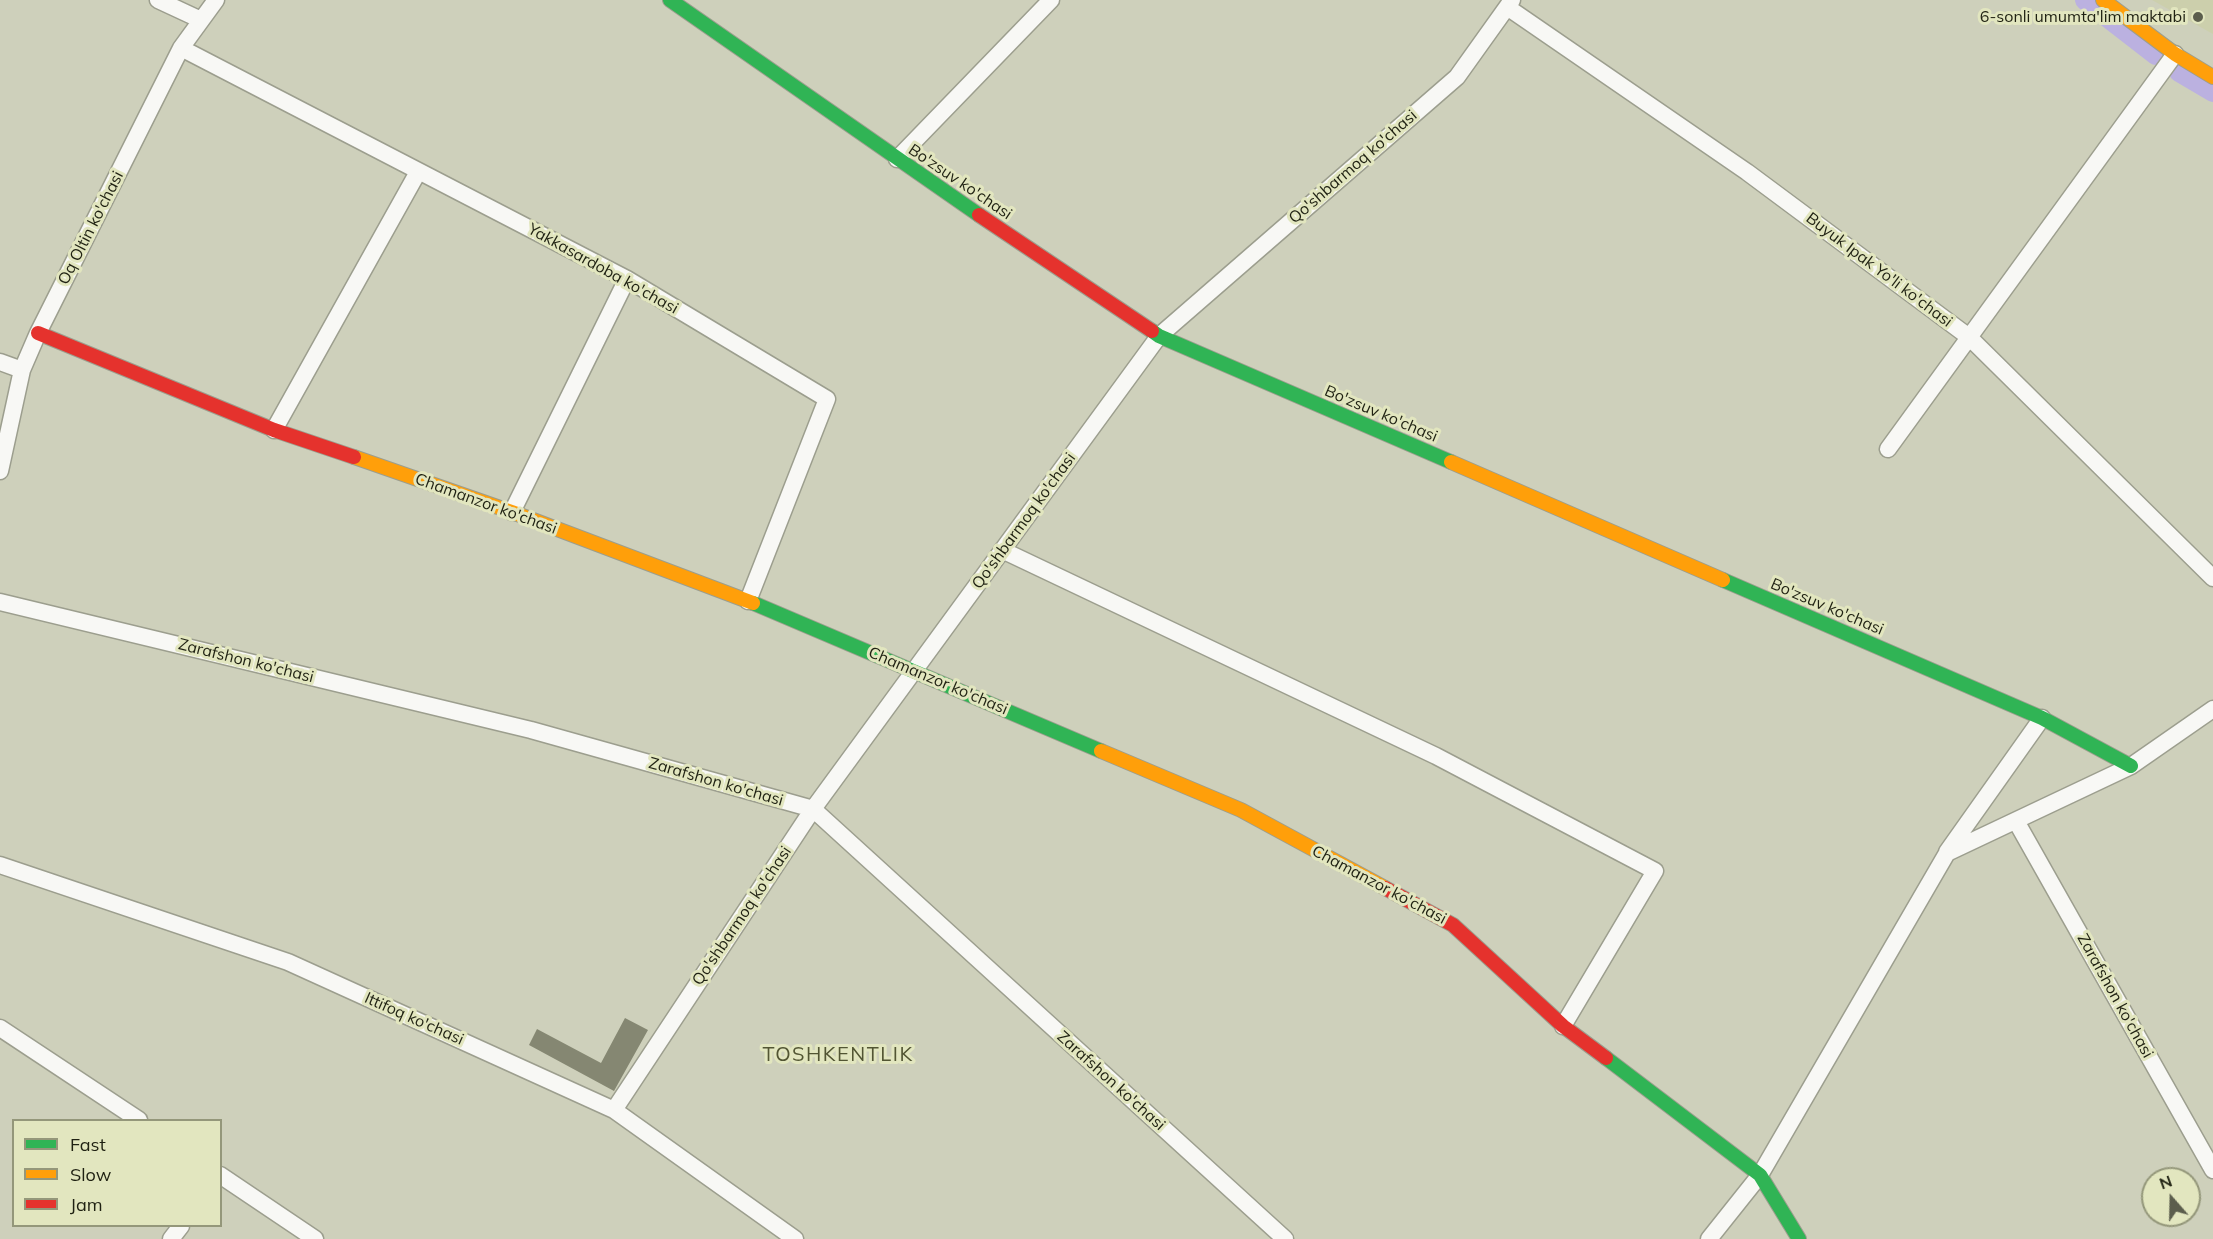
<!DOCTYPE html>
<html>
<head>
<meta charset="utf-8">
<style>
	body { margin:0 }
	#map { position:relative; width:2213px; height:1239px; overflow:hidden; background:#ced0bb; font-family:Mulish,sans-serif }
	canvas { display:block }
	.legend { position:absolute; left:12px; top:1119px; width:210px; height:108px; box-sizing:border-box; background:#e2e6bf; border:2px solid #94977a; margin:0; padding:8px 10px; list-style:none; font-size:18px; color:#1f2112 }
	.legend li { display:flex; align-items:center; gap:12px; height:30px }
	.legend b { width:30px; border:2px solid #94977a }
	.north { position:absolute; left:2141px; top:1167px; width:60px; height:60px; box-sizing:border-box; background:#e2e6bf; border:2px solid #94977a; border-radius:50%; rotate:340deg; font-size:16px; font-weight:700; line-height:24px; text-align:center; color:#1f2112 }
	.north::after { content:''; display:block; margin:auto; width:21px; height:27px; background:#5c5e4d; clip-path:polygon(50% 0,100% 100%,50% 72%,0 100%) }
</style>
</head>
<body>
<div id="map">
<canvas width="2213" height="1239"></canvas>
<ul class="legend">
<li><b style="height:8px;background:#30b455"></b>Fast</li>
<li><b style="height:8px;background:#ff9f0a"></b>Slow</li>
<li><b style="height:8px;background:#e5322d"></b>Jam</li>
</ul>
<div class="north">N</div>
</div>
<script>
const c = document.querySelector('canvas').getContext('2d');
c.lineJoin = 'round';
function fillPath(path, color) {
  c.fillStyle = color;
  c.fill(path, 'evenodd');
}
function strokePath(path, color, width, dash) {
  c.strokeStyle = color;
  c.lineWidth = width;
  c.lineCap = dash ? 'butt' : 'round';
  c.setLineDash(dash || []);
  c.stroke(path);
}
function label(font, color, halo, rows, align = 'center') {
  c.font = font + ' Mulish,sans-serif';
  c.lineWidth = 6;
  c.setLineDash([]);
  c.textBaseline = 'middle';
  c.strokeStyle = halo;
  c.fillStyle = color;
  for (const [text, x, y, turn = 0] of rows) {
    c.save();
    c.translate(x, y);
    c.rotate((+turn || 0) * Math.PI / 180);
    c.textAlign = isNaN(turn) ? turn : align;
    if (halo) c.strokeText(text, 0, 0);
    c.fillText(text, 0, 0);
    c.restore();
  }
}
const built = new Path2D(`
	M2152,0H2213V34Z`);
const canal = new Path2D(`
	M2085,0L2156,55
	M2179,72L2213,92`);
const building = new Path2D(`
	M625,1018L648,1030L614,1091L529,1045L537,1029L601,1063Z`);
const street = new Path2D(`
	M158,0L201,20
	M1507,7L1747,172L1969,337L2213,578
	M181,48L627,279L827,399L748,601
	M897,159L1051,0
	M0,362L22,370
	M274,430L418,172
	M1888,449L2175,54
	M0,471L22,370L38,333L181,48L216,0
	M512,512L627,279
	M1002,550L1436,756L1655,871L1563,1026
	M0,602L531,730L813,809L1285,1239
	M2016,821L2213,1170
	M1947,852L2042,718
	M0,865L288,962L614,1110L795,1239
	M0,1028L139,1120
	M614,1110L813,809L1159,336L1457,77L1512,0
	M220,1175L315,1239
	M171,1239L181,1226
	M1709,1239L1760,1175L1947,853L2131,766L2213,709`);
const fast = new Path2D(`
	M670,0L979,215
	M1152,331L1159,336L1451,462
	M1723,580L2042,718L2131,766
	M753,603L1101,751
	M1606,1058L1760,1175L1799,1239`);
const slow = new Path2D(`
	M2103,0L2175,54L2213,77
	M354,457L512,512L753,603
	M1451,462L1723,580
	M1101,751L1241,810L1385,888`);
const jam = new Path2D(`
	M979,215L1152,331
	M38,333L274,430L354,457
	M1385,888L1453,925L1563,1026L1606,1058`);
const markers = [
	[2198,17,6,"#5c5e4d"]
];
const poiNames = [
	["6-sonli umumta'lim maktabi",2186,17]
];
const streetNames = [
	["Qo'shbarmoq ko'chasi",1353,167,-41],
	["Bo'zsuv ko'chasi",960,182,34],
	["Oq Oltin ko'chasi",91,228,-63],
	["Yakkasardoba ko'chasi",603,269,29],
	["Buyuk Ipak Yo'li ko'chasi",1879,270,37],
	["Bo'zsuv ko'chasi",1381,414,23],
	["Chamanzor ko'chasi",486,504,20],
	["Qo'shbarmoq ko'chasi",1024,521,-54],
	["Bo'zsuv ko'chasi",1827,607,23],
	["Zarafshon ko'chasi",246,661,14],
	["Chamanzor ko'chasi",938,681,23],
	["Zarafshon ko'chasi",716,782,16],
	["Chamanzor ko'chasi",1379,885,28],
	["Qo'shbarmoq ko'chasi",742,916,-56],
	["Zarafshon ko'chasi",2115,996,61],
	["Ittifoq ko'chasi",414,1019,24],
	["Zarafshon ko'chasi",1111,1081,42]
];
const quarterNames = [
	["TOSHKENTLIK",838,1055]
];
fillPath(built, '#cccfac');
strokePath(canal, '#bbb1e0', 20);
fillPath(building, '#858772');
strokePath(street, '#9c9e8e', 19);
strokePath(fast, '#9c9e8e', 16);
strokePath(slow, '#9c9e8e', 16);
strokePath(jam, '#9c9e8e', 16);
strokePath(street, '#f8f8f5', 16);
strokePath(fast, '#30b455', 14);
strokePath(slow, '#ff9f0a', 14);
strokePath(jam, '#e5322d', 14);
for (const [x, y, r, color] of markers) {
  const dot = new Path2D();
  dot.arc(x, y, r, 0, 2 * Math.PI);
  c.fillStyle = color;
  c.fill(dot);
  strokePath(dot, '#e2e6bf', 2);
}
label('16px', '#1f2112', '#e2e6bf', poiNames, 'right');
label('16px', '#1f2112', '#e2e6bf', streetNames);
c.letterSpacing = '1.5px';
label('20px', '#525533', '#e2e6bf', quarterNames);
c.letterSpacing = '0px';
</script>
</body>
</html>
